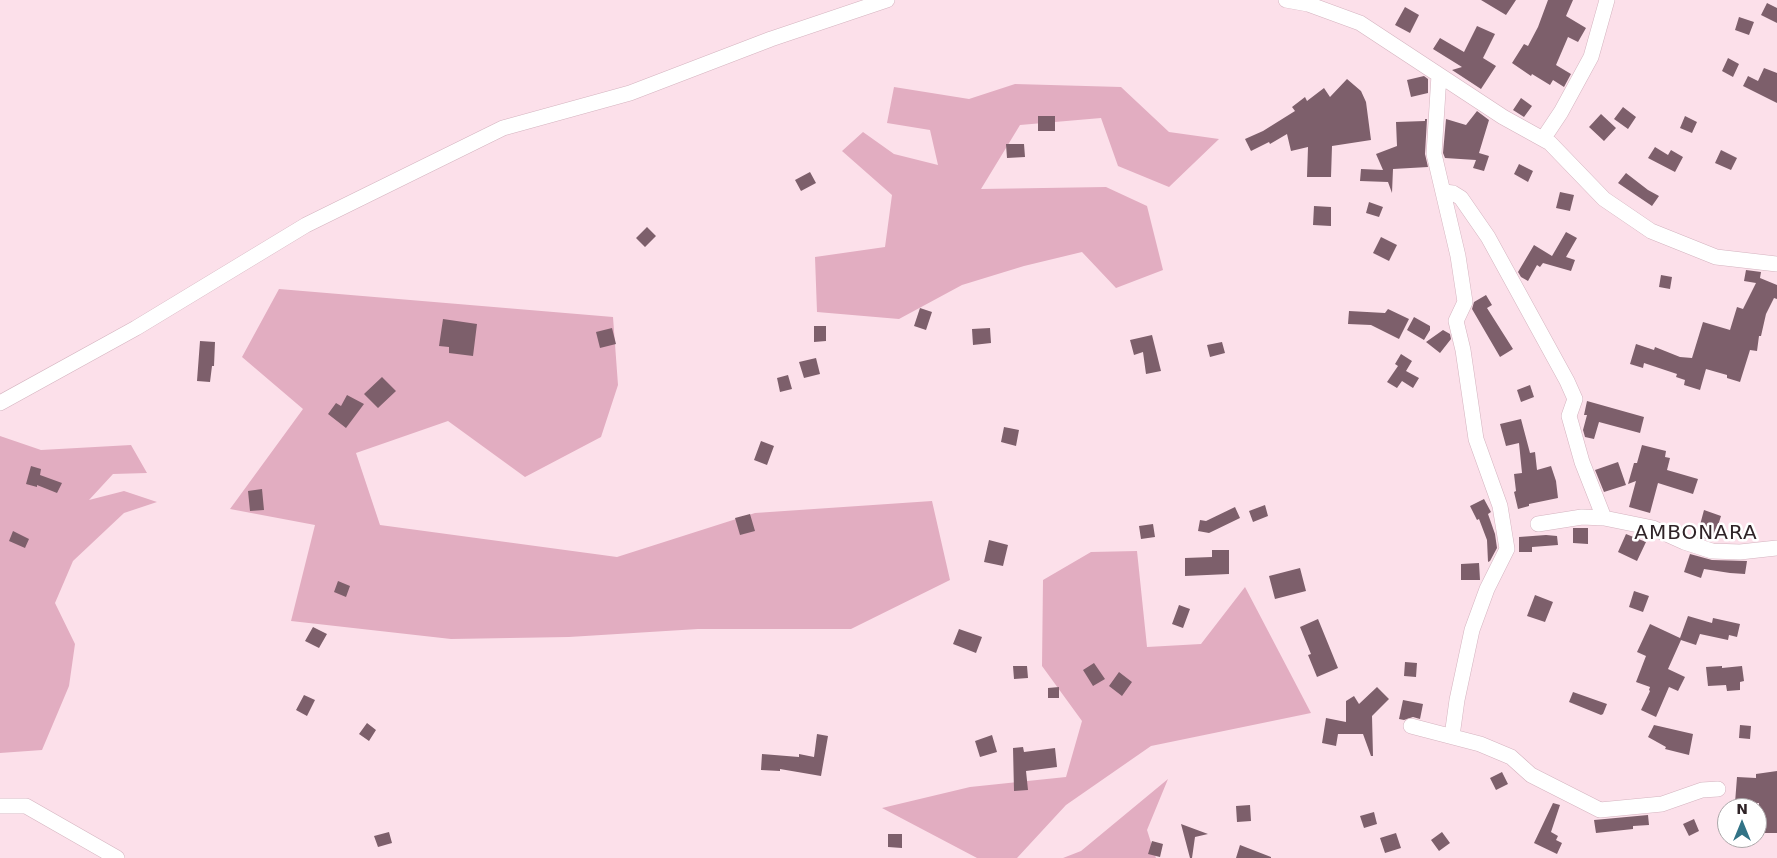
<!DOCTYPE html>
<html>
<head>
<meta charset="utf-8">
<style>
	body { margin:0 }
	#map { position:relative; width:1777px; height:858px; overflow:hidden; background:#fce0ea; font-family:"DejaVu Sans",sans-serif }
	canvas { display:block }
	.north { position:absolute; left:1717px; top:798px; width:50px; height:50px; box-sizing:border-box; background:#fff; border:1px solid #aca7a9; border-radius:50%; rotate:0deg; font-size:14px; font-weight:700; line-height:20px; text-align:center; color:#2f2327 }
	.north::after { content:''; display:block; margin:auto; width:18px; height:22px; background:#327386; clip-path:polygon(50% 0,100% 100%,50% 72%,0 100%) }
</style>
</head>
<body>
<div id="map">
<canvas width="1777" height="858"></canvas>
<div class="north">N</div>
</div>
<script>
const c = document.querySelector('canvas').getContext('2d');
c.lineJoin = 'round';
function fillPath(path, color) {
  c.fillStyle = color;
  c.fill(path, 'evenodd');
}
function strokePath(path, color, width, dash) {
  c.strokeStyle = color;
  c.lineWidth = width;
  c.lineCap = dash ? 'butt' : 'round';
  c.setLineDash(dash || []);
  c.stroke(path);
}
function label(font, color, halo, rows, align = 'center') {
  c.font = font + ' "DejaVu Sans",sans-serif';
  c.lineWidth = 5;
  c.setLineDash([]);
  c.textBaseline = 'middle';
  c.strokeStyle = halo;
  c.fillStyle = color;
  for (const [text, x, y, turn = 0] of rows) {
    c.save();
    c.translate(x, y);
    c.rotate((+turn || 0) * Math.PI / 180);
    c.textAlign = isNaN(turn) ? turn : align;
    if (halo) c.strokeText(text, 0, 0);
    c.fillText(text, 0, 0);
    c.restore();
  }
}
const green = new Path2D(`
	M1015,84L1121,87L1169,132L1219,139L1169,187L1118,166L1101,118L1020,125L981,189L1106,187L1147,206L1163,270L1116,288L1082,252L1024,266L962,285L899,319L817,312L815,257L885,247L892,195L842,151L863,132L894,154L938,165L930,130L887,123L894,87L969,99Z
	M279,289L613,317L618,385L601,437L525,477L448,421L356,453L380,525L617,557L755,513L932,501L950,580L851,629H698L569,637L451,639L291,621L315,525L230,509L303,409L242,357Z
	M0,436L41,450L131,445L147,473L113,474L89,500L124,491L157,502L124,513L73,561L55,603L75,644L69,686L42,750L0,753Z
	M1137,551L1147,647L1201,644L1245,587L1311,713L1151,746L1066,805L1017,858H977L882,808L970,787L1066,777L1082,721L1042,666L1043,580L1091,552Z
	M1168,779L1147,830L1156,858H1063L1081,851Z`);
const building = new Path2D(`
	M1481,0H1516L1506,15Z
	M1548,0H1573L1566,16L1586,28L1578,42L1568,37L1556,65L1571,74L1564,87L1553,80L1550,85L1532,74L1531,76L1512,63L1524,44L1528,46L1538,27Z
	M1767,3L1777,8V23L1761,15Z
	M1405,7L1419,15L1410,33L1395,25Z
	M1739,17L1754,22L1749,35L1735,30Z
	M1477,26L1495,34L1483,58L1496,66L1481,89L1452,70L1462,67L1433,49L1440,38L1464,52Z
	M1728,58L1739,64L1733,77L1722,71Z
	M1764,68L1777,73V103L1743,86L1748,76L1758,81Z
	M1424,76L1428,79V93L1411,97L1407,80Z
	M1347,79L1361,91L1366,102L1371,140L1332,146L1331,177H1307L1308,147L1291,151L1287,134L1270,144L1269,142L1251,151L1245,139L1263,131L1295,111L1292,107L1305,97L1307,101L1324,88L1330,97Z
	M1521,98L1532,106L1524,117L1513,110Z
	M1623,107L1636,117L1628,129L1614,119Z
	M1477,111L1489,120L1479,153L1489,156L1484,171L1473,168L1476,160L1445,158L1443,153L1446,119L1466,125Z
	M1601,114L1616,128L1604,141L1589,127Z
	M1038,116H1055V131H1038Z
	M1685,116L1697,122L1692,133L1680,128Z
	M1425,119H1427L1425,154L1428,167L1393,169L1392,193L1388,182L1360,181L1361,169L1383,170L1376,154L1397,146L1396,122L1425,121Z
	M1006,144H1024L1025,157L1007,158Z
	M1655,147L1668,155L1671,150L1683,157L1675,172L1648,158Z
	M1721,150L1737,158L1731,170L1715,163Z
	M1519,164L1533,171L1528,182L1514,174Z
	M810,172L816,183L801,191L795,180Z
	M1626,173L1648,190L1659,196L1652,206L1618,183Z
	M1560,192L1574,195L1570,211L1556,208Z
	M1369,202L1383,207L1379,217L1366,213Z
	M1314,206L1331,207V226L1313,225Z
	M647,227L656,236L645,247L636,238Z
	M1566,232L1577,238L1566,257L1575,260L1571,271L1543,263L1540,267L1537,265L1528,281L1521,277L1518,272L1534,245L1552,256Z
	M1381,237L1397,245L1389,261L1373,253Z
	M1746,270L1761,272L1760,278L1777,285V299L1774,298L1766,314L1761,336H1759L1757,351L1750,350L1740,382L1727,378V375L1706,369L1700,390L1684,385L1685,380L1676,377L1677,374L1644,363L1643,368L1630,364L1636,344L1654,350L1655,347L1680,357L1692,358L1703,322L1730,330L1737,307L1743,309L1756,283L1744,281Z
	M1661,275L1672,277L1670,289L1659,287Z
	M1486,295L1492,305L1487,308L1513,349L1500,357L1472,309L1474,302Z
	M920,308L932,312L926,330L914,326Z
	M1388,309L1409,319L1399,339L1371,325L1348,324L1349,311L1385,313Z
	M1414,317L1430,326V330L1424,340L1407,330Z
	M443,319L477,324L473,356L449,353V347L439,346Z
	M814,326H826V341L814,342Z
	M612,328L616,344L600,348L596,332Z
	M990,328L991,343L973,345L972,329Z
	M1443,330L1450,334L1451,339L1440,353L1426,342Z
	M1152,335L1161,371L1146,374L1143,352L1134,355L1130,340Z
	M200,341L215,342L214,366H212L210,382L197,381Z
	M1222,342L1225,353L1210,357L1207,345Z
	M1401,354L1412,361L1406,371L1419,378L1413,388L1402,381L1397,388L1387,382L1398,366L1401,368L1395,364Z
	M816,358L820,374L804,378L799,362Z
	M788,375L792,389L780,392L777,378Z
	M382,377L396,391L378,408L364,394Z
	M1530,385L1534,397L1521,402L1517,390Z
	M347,395L364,404L346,428L328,414L336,403L341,406Z
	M1587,401L1644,417L1640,433L1599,422L1594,439L1585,437L1583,430L1587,415H1584Z
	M1521,419L1530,453L1535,452L1537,470L1551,466L1556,481L1558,498L1529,504V506L1518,509L1514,492L1516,491L1514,474L1522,473L1519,443L1506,446L1500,424Z
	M1004,427L1019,430L1016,446L1001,442Z
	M761,441L774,446L767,465L754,460Z
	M1642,445L1666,451L1665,457L1670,458L1667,470L1698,479L1693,494L1658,483L1650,513L1629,507L1636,481L1628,484L1634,463H1637Z
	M1618,462L1626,485L1604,492L1595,470Z
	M31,466L41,469L40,475L62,483L57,493L37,485V487L26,484Z
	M262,489L264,510L250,511L248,491Z
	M1484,499L1491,512L1488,514L1495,534L1497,548L1490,561L1488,562L1487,540L1479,519L1477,520L1470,506Z
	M1265,505L1268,516L1253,522L1249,511Z
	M1235,507L1240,518L1209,533L1198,531L1200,520L1206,521Z
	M1704,510L1721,516L1713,541L1697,536Z
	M750,514L755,531L740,535L735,518Z
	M1153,524L1155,537L1141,539L1139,526Z
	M1573,528H1588V544L1573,543Z
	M13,531L29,539L25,548L9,541Z
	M1626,534L1646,542L1637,561L1618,552Z
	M1546,535L1557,536L1558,545L1532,547V552H1519V537Z
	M989,540L1008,545L1003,566L984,562Z
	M1212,550H1229V574L1185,576V558L1212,557Z
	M1690,554L1712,560L1747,561L1745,574L1730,573L1704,569L1701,578L1684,572Z
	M1479,563L1480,580H1461V564Z
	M1300,568L1306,591L1275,599L1269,576Z
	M338,581L350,586L346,597L334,592Z
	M1634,591L1649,596L1643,612L1629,607Z
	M1535,595L1553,602L1545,622L1527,616Z
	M1179,605L1190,609L1183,628L1172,624Z
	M1688,616L1712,623L1713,618L1740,624L1737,637L1729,635L1728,640L1700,634L1696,645L1681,640L1668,669L1685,677L1678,691L1669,687L1656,717L1641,710L1650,691L1649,690L1650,687L1636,682L1646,656L1637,652L1650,624L1680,638Z
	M1318,619L1338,668L1317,677L1308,655L1311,654L1300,627Z
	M313,627L327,634L319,648L305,641Z
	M959,629L982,637L976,653L953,644Z
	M1405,662L1417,663L1416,677L1404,676Z
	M1094,663L1105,679L1093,686L1083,670Z
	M1013,666H1027L1028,678L1014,679Z
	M1722,666V668L1742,666L1744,681L1740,682V690L1727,691L1726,685L1708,686L1706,667Z
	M1119,672L1132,682L1122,696L1109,686Z
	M1059,687V698H1048V688Z
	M1377,687L1389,699L1372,716L1373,756H1371L1363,734H1338L1336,746L1322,743L1326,718L1346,722V701L1354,696L1359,704Z
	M1573,692L1607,704L1603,714L1601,715L1569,702Z
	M304,695L315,700L307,716L296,710Z
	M1403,700L1423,704L1420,719L1413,717L1404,720L1399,719Z
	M367,723L376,730L369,741L359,734Z
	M1654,725L1693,734L1689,755L1665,749L1666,747L1648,737Z
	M1740,725L1751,726L1750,739L1739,738Z
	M817,734L828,736L821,776L780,769V771L761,770L762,754L799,757V754L814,757Z
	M992,735L997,752L980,757L975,741Z
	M1023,747L1024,752L1055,748L1057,767L1026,771L1028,790L1014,791L1013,748Z
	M1777,771V833H1759V803H1735L1737,777L1756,778V774Z
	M1502,772L1508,784L1496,790L1490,778Z
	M1553,803L1560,805L1551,832L1558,836L1556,840L1562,843L1557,854L1534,843Z
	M1250,805L1251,821L1237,822L1236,806Z
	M1374,812L1377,824L1364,828L1360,816Z
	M1648,815L1649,825L1633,826V829L1596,833L1594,820Z
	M1694,819L1699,831L1689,836L1683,824Z
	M1181,824L1208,834L1195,837L1192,858H1190Z
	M389,832L392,843L378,847L374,836Z
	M1442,832L1450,843L1439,851L1431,840Z
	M1396,833L1401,848L1385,853L1380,838Z
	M888,834H902V848L888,847Z
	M1152,841L1163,844L1160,857L1148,854Z
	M1240,845L1271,857V858H1236Z`);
const minor = new Path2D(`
	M1286,0L1308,4L1360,23L1503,117L1550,143L1604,199L1651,231L1716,257L1777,264
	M1439,75L1434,154L1458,256L1465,302L1456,321L1463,350L1476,439L1500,506L1507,549L1487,589L1472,630L1457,700L1452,736
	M1543,139L1561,112L1591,57L1607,0
	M1444,192L1453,193L1461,198L1488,237L1567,381L1575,399L1569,416L1582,462L1604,518
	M0,403L136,328L306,225L503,128L630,93L771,39L887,0
	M1538,524L1582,517L1604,518L1653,528L1684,542L1712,551L1740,552L1777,548
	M1411,726L1480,744L1511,757L1531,775L1600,810L1662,804L1702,790L1718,789
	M0,806H26L117,858`);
const quarterNames = [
	["AMBONARA",1696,534]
];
fillPath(green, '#e2adc1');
fillPath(building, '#7d5f6b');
strokePath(minor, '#d4b3bf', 16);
strokePath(minor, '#fff', 15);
c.letterSpacing = '1px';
label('20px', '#2f2327', '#fff', quarterNames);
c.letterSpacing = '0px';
</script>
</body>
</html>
